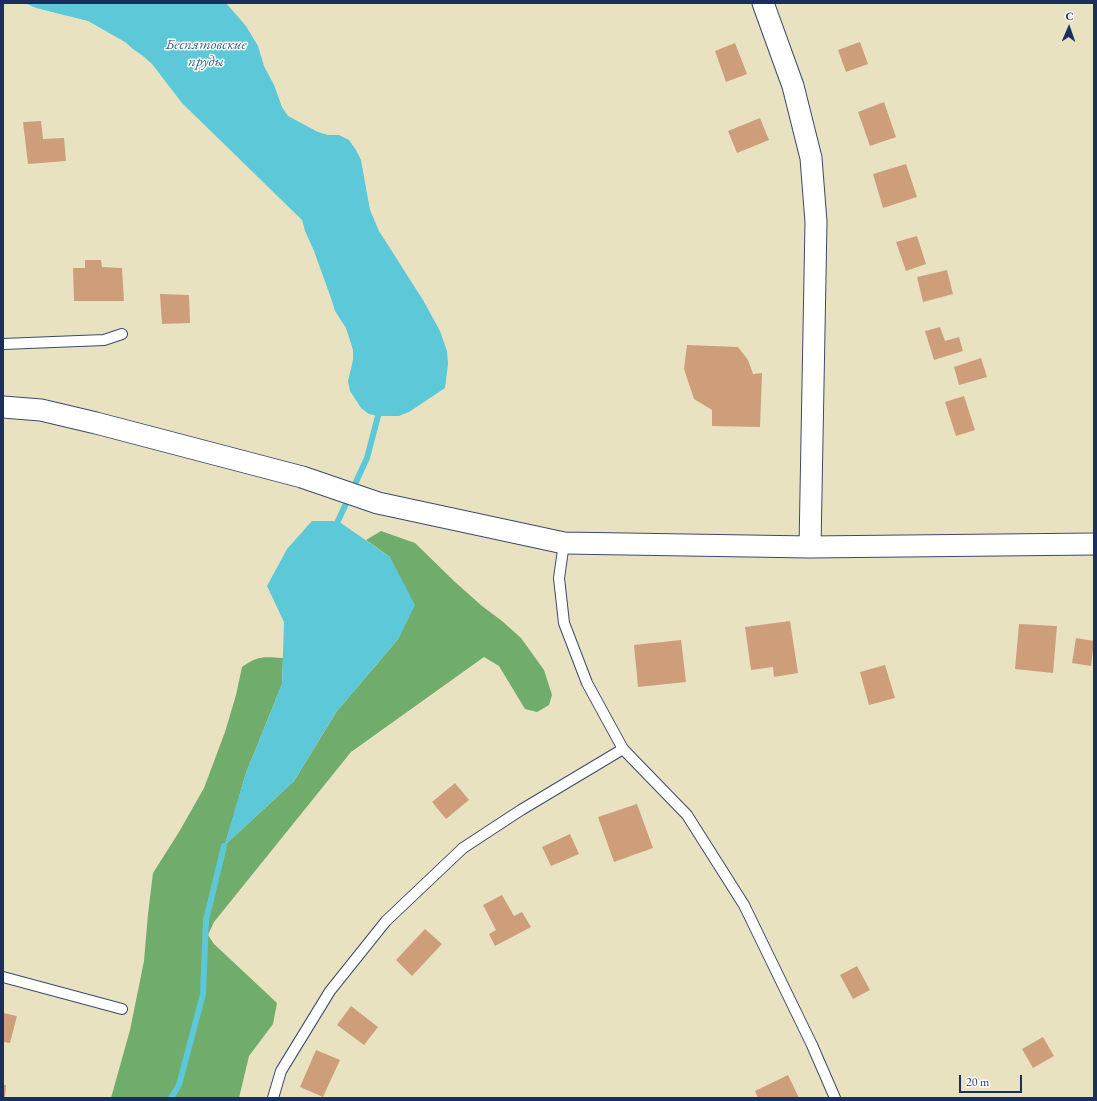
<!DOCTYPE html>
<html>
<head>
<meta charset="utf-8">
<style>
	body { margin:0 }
	#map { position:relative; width:1097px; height:1101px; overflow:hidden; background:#e9e2c1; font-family:"EB Garamond",serif }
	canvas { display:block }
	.frame { position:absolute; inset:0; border:4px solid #1b2f5e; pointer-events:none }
	.north { position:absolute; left:1049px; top:8px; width:40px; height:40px; -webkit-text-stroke:3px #fff; paint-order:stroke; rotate:2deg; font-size:11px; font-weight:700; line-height:16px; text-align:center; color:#1b2f5e }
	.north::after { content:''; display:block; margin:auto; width:14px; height:18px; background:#1b2f5e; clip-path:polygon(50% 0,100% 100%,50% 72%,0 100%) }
	.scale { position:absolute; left:959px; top:1075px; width:63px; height:18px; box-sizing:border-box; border:2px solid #1b2f5e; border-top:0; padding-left:5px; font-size:12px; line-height:14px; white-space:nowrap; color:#1b2f5e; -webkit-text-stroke:3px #fff; paint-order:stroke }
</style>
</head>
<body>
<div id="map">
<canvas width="1097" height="1101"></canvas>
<div class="frame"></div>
<div class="north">С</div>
<div class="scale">20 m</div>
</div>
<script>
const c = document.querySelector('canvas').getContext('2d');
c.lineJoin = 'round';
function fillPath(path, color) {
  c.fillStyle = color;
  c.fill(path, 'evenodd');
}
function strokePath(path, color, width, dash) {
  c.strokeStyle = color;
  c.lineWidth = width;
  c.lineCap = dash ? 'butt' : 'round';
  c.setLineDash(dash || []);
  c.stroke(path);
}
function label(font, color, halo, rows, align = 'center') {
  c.font = font + ' "EB Garamond",serif';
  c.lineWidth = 3;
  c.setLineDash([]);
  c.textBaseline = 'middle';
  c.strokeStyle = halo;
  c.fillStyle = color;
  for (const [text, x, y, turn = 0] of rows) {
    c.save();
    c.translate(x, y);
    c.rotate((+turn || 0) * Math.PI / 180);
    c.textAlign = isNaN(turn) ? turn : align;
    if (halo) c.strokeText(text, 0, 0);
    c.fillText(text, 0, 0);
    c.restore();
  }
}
const forest = new Path2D(`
	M381,531L415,543L455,582L482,606L502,621L521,638L544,670L552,695L549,705L537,712L525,709L499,666L484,657L351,752L214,922L208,935L214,944L277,1003L273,1024L249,1056L239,1098H111L130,1030L144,961L148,914L153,873L179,832L204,788L225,732L236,695L242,667C258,655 264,657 283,658L282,684L246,773L225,845L294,781L337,711L399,638L390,557L366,540Z`);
const water = new Path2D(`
	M25,3H226L246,26L258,46L264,66L274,85L282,107L288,116L318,132L328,135H339L349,140L356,150L361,160L370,210L379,231L423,300L440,331L447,351L448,364L445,388L409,412L399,416H378L369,414L361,408L350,391L348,381L353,360V350L346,328L335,311L332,301L314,251L305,231L302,220L182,103L152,64L143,56L133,49L125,42L88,21L36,8Z
	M312,521H338L390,557L415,605L399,638L337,711L294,781L224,846L246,773L282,684L284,622L267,586L287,549Z`);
const stream = new Path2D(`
	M338,521L367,458L378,416
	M171,1098L179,1085L203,994L206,920L224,846`);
const building = new Path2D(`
	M860,42L868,64L846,72L838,50Z
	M735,43L747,74L726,82L715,51Z
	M884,102L896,137L870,146L858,112Z
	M760,118L769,140L737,153L728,131Z
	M41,121L43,139L64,138L66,161L28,164L23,122Z
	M906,164L917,197L883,208L873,174Z
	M917,236L926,264L906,271L896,242Z
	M85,260H101L102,267L122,268L124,301H74L73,268H85Z
	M947,270L953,294L923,302L917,277Z
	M160,294L189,295L190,323L162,324Z
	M940,327L945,341L959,337L963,351L934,360L925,331Z
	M687,345L738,347L748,360L753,374L762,373L760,427L712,426V410L694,399L684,369Z
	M981,358L987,377L959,385L954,367Z
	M964,396L975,430L956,436L945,402Z
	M790,621L798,673L774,677L773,667L751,670L745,627Z
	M1019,624L1057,626L1053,673L1015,669Z
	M1076,638L1094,641L1091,666L1072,663Z
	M681,640L686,682L638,687L634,645Z
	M885,665L895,698L869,705L860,672Z
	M455,783L469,800L446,819L432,802Z
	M637,804L653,848L614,862L598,817Z
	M570,834L579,854L551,866L542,847Z
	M502,895L514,916L522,912L531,927L495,946L489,934L496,930L483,905Z
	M425,929L442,944L412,976L396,960Z
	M857,966L870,990L853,999L840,975Z
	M351,1006L378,1027L364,1045L337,1025Z
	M3,1013L17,1016L10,1043L3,1042Z
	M1043,1037L1054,1056L1033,1068L1022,1049Z
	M316,1050L340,1060L323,1097L300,1087Z
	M788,1075L799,1098H758L755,1091Z
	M3,1085H6L5,1098H3Z`);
const service = new Path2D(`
	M3,344L104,340L122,334
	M564,543L559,578L564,623L587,683L623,749L687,815L744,905L812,1045L835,1098
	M3,977L122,1009
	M273,1098L281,1071L330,991L386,921L463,848L521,810L623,749`);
const minor = new Path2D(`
	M763,3L793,86L811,158L816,222L810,547
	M3,407L41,410L96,423L302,477L378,503L564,543L810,547L1094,544`);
const waterNames = [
	["Беспятовские",206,45],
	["пруды",206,62]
];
fillPath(forest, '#70ac6c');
fillPath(water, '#5dc8d8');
strokePath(stream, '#5dc8d8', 6);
fillPath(building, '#ce9e7b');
strokePath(service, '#3a4a6d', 12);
strokePath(minor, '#3a4a6d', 23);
strokePath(service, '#fff', 10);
strokePath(minor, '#fff', 21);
label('italic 15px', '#2f5d83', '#fff', waterNames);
</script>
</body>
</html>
